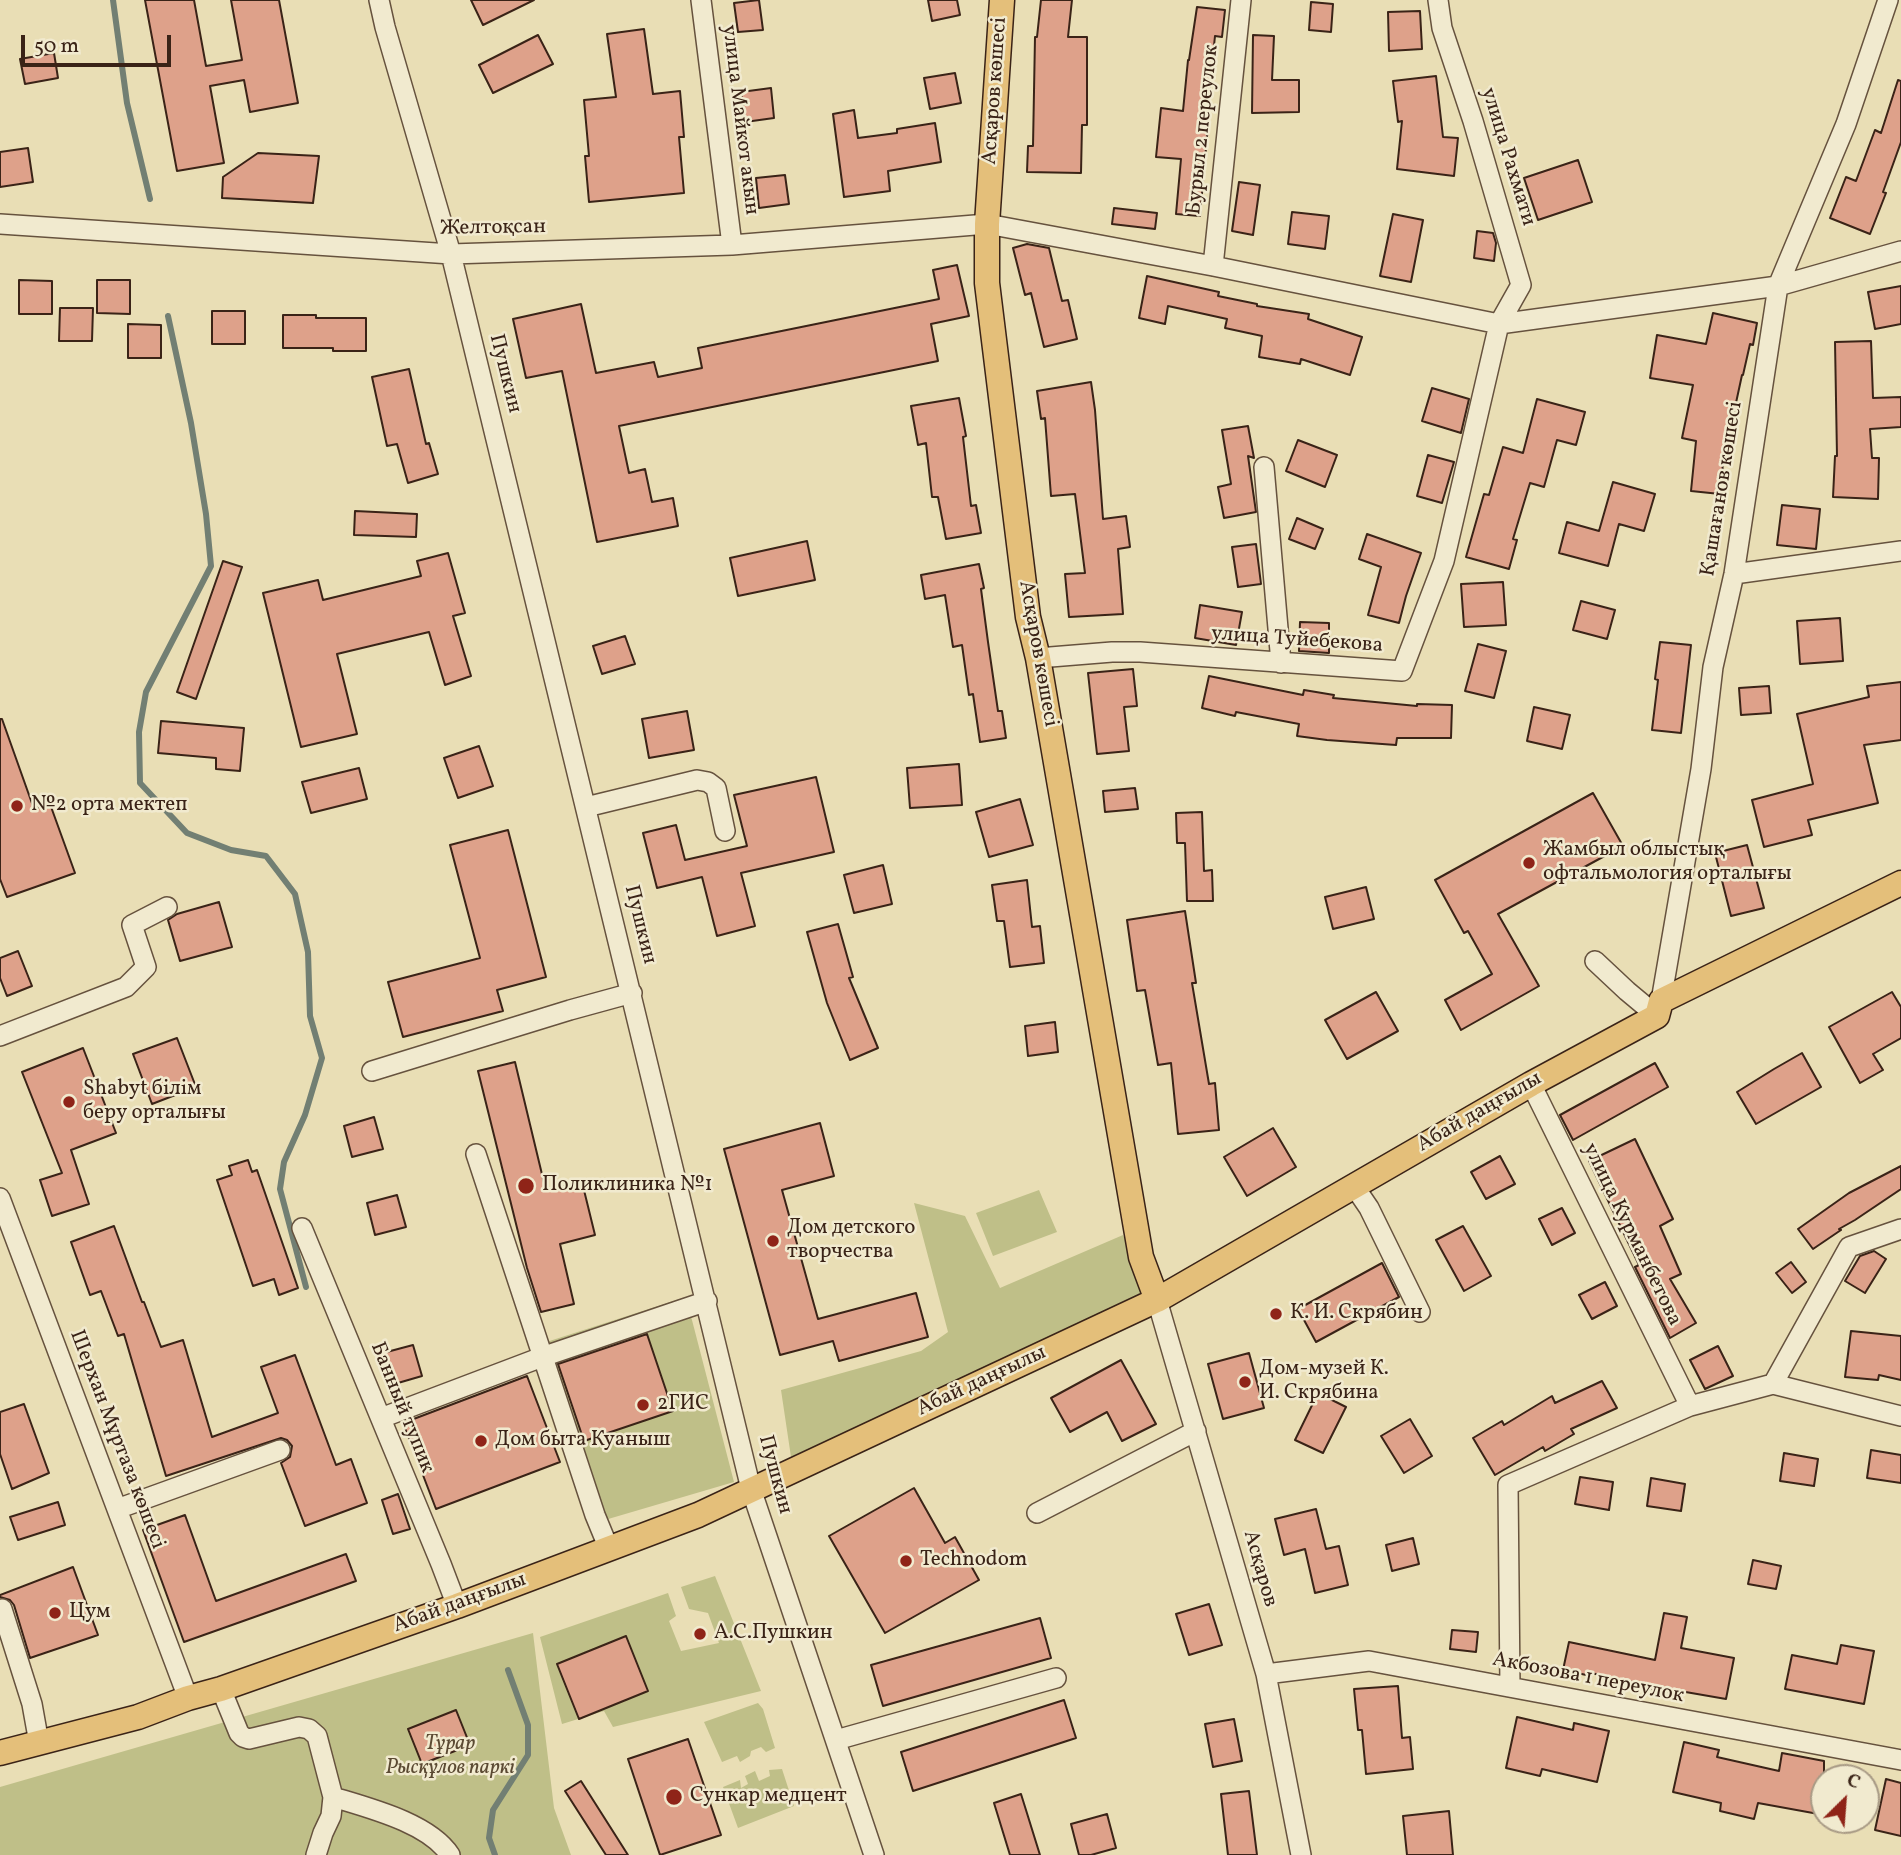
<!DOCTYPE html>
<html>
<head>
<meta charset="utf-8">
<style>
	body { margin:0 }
	#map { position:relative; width:1901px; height:1855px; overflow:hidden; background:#e9deb5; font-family:Vollkorn,serif }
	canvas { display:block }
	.north { position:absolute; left:1810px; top:1764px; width:70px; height:70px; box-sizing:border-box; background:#f1eacf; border:2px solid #a89a85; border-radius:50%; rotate:25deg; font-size:19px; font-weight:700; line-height:28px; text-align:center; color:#3a2317 }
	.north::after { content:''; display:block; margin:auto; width:24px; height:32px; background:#8f2418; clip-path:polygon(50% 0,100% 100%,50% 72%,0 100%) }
	.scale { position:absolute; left:21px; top:35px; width:150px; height:32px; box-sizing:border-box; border:4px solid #3a2317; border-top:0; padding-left:9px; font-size:21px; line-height:24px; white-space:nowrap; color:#3a2317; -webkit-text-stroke:5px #f1eacf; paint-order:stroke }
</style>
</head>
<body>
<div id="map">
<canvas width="1901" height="1855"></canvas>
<div class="north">С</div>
<div class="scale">50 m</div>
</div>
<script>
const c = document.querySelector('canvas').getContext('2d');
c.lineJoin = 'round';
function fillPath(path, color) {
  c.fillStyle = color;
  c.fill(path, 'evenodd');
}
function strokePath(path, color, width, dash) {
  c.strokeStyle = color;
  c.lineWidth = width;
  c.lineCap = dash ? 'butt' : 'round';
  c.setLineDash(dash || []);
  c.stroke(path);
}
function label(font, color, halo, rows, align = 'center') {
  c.font = font + ' Vollkorn,serif';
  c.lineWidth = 5;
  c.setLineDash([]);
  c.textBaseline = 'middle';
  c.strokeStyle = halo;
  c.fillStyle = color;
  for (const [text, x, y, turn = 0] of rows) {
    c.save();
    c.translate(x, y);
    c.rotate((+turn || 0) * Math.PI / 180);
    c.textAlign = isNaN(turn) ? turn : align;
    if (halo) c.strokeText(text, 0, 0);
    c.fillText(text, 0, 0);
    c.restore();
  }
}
const green = new Path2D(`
	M1039,1190L1057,1232L993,1256L976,1213Z
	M914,1203L965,1216L1000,1288L1123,1235L1157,1314L990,1366L791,1457L781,1390L921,1351L948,1332Z
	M686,1297L734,1482L598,1522L534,1346Z
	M715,1576L761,1691L613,1727L604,1711L562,1724L540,1637L668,1593L676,1616L669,1621L681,1651L719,1643L708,1613L689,1609L681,1587Z
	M533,1633L554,1808L571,1855H0V1787Z
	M758,1703L763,1709L775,1748L766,1752L761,1747L751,1751L750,1756L740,1762L737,1756L722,1762L704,1722Z
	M782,1769L794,1806L738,1828L723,1787L740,1780L741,1788L748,1784L745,1776L755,1771L759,1781L770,1776L769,1770Z`);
const stream = new Path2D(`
	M113,0L127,103L150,199
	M168,316L191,423L206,514L211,566L146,692L139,732L140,783L187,833L231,850L266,856L295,894L308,952L310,1016L322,1058L305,1115L284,1162L280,1189L306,1287
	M495,1855L489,1838L493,1810L528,1755V1725L508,1670`);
const building = new Path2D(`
	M145,0H194L206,66L242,60L231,0H279L298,103L250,112L244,80L210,86L224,163L177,171Z
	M471,0H534L483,25Z
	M759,0L763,30L738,32L734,3Z
	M928,0H957L960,15L932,21Z
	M1041,0H1072L1068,37H1087V125H1082L1081,173L1027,172L1028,146H1033L1035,37H1037Z
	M1311,2L1333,4L1331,32L1309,30Z
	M1197,7L1225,10L1222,37L1215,36L1207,113L1209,114L1200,216L1176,214L1181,159L1156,157L1161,108L1183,111L1188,60H1189Z
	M1420,11L1422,49L1389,51L1388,12Z
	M644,29L653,94L680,91L684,137H679L684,193L589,202L585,156H589L584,100L616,97L607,34Z
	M538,35L553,64L493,93L479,65Z
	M1253,35L1274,36L1272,80H1299V112L1252,113Z
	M54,53L58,78L25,84L20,59Z
	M955,73L961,103L930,109L924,78Z
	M1436,76L1443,137L1458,138L1454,176L1397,169L1402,121L1398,122L1393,81Z
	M1898,80L1901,81V142L1883,192L1886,193L1870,234L1830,218L1846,177L1856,181L1875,130L1881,133Z
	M771,88L774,118L745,122L741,92Z
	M854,110L858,138L897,133V129L935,123L941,162L888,171L890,191L844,197L833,114Z
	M28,148L33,182L0,187V152Z
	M258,153L319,156L313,203L222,198L223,177Z
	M1578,160L1592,202L1538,220L1524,178Z
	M785,175L789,204L759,208L756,178Z
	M1239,182L1260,185L1253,235L1232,231Z
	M1114,208L1157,213L1155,229L1112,224Z
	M1292,212L1329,216L1325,249L1288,244Z
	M1393,214L1423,220L1411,282L1380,276Z
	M1477,231L1493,233L1496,243L1494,261L1474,258Z
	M1027,244L1049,248L1062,301L1068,300L1077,339L1044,347L1031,293L1025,295L1013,248Z
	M957,265L969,316L931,324L938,361L619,426L629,473L645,469L652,502L673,498L678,526L597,542L562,371L526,378L513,319L581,304L596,373L654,362L658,377L702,368L698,348L939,299L933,270Z
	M1147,276L1219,292L1218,296L1257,304V306L1309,314L1308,319L1362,337L1350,375L1301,359L1300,364L1259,357L1262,336L1225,328L1227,319L1168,306L1165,324L1139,318Z
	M19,280L52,281V314H19Z
	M97,280H130V314L97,313Z
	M1901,286V324L1875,329L1868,292Z
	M60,308H93L92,341H59Z
	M212,311H245V344H212Z
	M1713,313L1757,323L1753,345L1750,344L1743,375H1742L1723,463L1720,494L1691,491L1696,441L1682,438L1693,385L1650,378L1657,335L1706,344Z
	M283,315H316V318H366V351H333V348H283Z
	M128,324L161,325V358H128Z
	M1871,341L1873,398L1901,397V427L1870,429L1872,458H1879L1878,499L1833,497L1835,456H1837L1835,342Z
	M409,369L426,444L429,443L438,474L408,483L397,444L387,446L372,377Z
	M1091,382L1095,410L1103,519L1126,516L1130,547L1118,549L1123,614L1069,617L1065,574L1085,573L1075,494L1051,496L1045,418L1041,419L1037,391Z
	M1432,388L1469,399L1461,433L1422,421Z
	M959,398L966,436L963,437L971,506L976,505L981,533L946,539L938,497H932L926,443L918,445L911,406Z
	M1537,399L1585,412L1576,445L1557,440L1544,487L1530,483L1513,539L1517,540L1509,569L1466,557L1484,494L1489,495L1503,447L1523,453Z
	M1248,426L1254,458L1248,456L1256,512L1224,518L1218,487L1231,484L1222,430Z
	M1298,440L1337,455L1325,487L1286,471Z
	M1428,455L1454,462L1442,503L1417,496Z
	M1613,482L1655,494L1644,531L1619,524L1608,566L1559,553L1567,522L1599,531Z
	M1782,505L1820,509L1816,549L1777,545Z
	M355,511L417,514L416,537L354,535Z
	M1297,518L1323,529L1315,549L1289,539Z
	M1367,534L1421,553L1406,596L1399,623L1368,615L1381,567L1359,559Z
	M807,541L815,580L738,596L730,558Z
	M1256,544L1261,584L1238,587L1232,547Z
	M448,553L465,613L453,616L471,676L445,685L429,632L337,654L357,734L301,747L263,593L318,580L323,600L421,576L417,561Z
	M223,561L242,567L196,699L177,692Z
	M979,564L984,588L981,589L988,642L998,711H1002L1006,738L980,742L973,694L969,695L962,645L953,647L945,595L925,599L921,575Z
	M1503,582L1506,625L1464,627L1461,584Z
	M1581,601L1615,610L1607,639L1573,630Z
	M1200,605L1242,612L1236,645L1195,638Z
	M1840,618L1843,661L1800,664L1797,621Z
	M1300,622L1329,623V653L1299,651Z
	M625,636L635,664L602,674L593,646Z
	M1660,642L1691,645L1681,733L1652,730L1658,680L1655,679Z
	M1478,644L1506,651L1494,698L1465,691Z
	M1133,669L1137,706L1124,707L1129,751L1097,754L1088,673Z
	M1209,676L1303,695L1304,690L1334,695L1333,698L1417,706V704L1452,705L1451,738H1397L1396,745L1327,740L1297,736L1299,724L1236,712L1235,716L1202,708Z
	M1901,682V740L1864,745L1878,803L1808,820L1812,835L1764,847L1752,800L1813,784L1797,714L1869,697L1867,686Z
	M1769,686L1771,713L1741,715L1739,688Z
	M1534,707L1570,715L1562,749L1527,741Z
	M687,711L694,750L649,758L642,719Z
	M0,719H2L34,809L50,804L75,873L7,897L0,879Z
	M161,721L244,728L240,771L216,769V758L158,753Z
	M479,746L493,786L458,798L444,758Z
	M959,764L962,805L910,808L907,768Z
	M359,768L367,799L311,813L302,782Z
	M816,777L834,852L741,873L755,926L717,936L702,877L657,888L643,833L676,825L685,860L747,846L734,795Z
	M1135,788L1138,809L1105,812L1103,791Z
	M1593,793L1623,846L1498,914L1539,986L1461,1030L1445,1000L1492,974L1468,931L1464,933L1435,880Z
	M1020,799L1033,845L989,857L976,812Z
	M1202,812L1204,871L1212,870L1213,901H1187L1185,843H1177L1176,813Z
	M508,830L546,977L497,990L503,1011L403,1037L388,982L480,958L450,845Z
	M1747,845L1764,908L1731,916L1715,853Z
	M883,865L892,904L854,913L844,875Z
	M1027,880L1032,927L1040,926L1044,963L1010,967L1004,921H997L992,885Z
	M1366,887L1374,919L1333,929L1325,897Z
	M219,902L232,947L180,961L168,920L177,914Z
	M1185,911L1196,983H1192L1209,1084L1215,1083L1219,1130L1178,1134L1171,1063L1158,1065L1145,990L1137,991L1127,920Z
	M838,924L853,977L849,978L878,1048L850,1060L827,1003L807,932Z
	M18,951L32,986L7,996L0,978V958Z
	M1376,992L1398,1031L1347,1059L1325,1020Z
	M1892,992L1901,1007V1038L1873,1054L1883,1070L1860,1083L1829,1027Z
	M1055,1022L1058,1052L1028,1056L1025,1026Z
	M177,1038L196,1087L152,1104L133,1054Z
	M83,1048L116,1133L71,1150L89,1204L52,1216L40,1180L62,1173L22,1072Z
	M1802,1053L1821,1087L1756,1124L1737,1092L1774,1069Z
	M515,1062L546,1191L582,1182L595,1235L560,1244L574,1304L541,1312L527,1268L478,1071Z
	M1655,1063L1668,1087L1573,1140L1560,1115Z
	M374,1117L383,1149L352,1157L344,1126Z
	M820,1123L834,1176L782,1190L818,1319L916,1293L928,1337L839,1361L833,1341L780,1355L724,1149Z
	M1273,1128L1296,1167L1247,1196L1224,1157Z
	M1635,1139L1673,1219L1660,1226L1681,1274L1670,1279L1696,1323L1670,1338L1635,1267L1639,1265L1589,1161Z
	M1500,1156L1515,1184L1486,1199L1471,1172Z
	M248,1160L252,1172L257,1170L298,1288L279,1295L274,1279L253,1286L217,1180L232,1175L229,1166Z
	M1901,1166V1189L1855,1220L1839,1229L1841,1230L1813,1249L1798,1229L1849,1193Z
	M397,1195L406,1227L375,1235L367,1203Z
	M1562,1208L1575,1233L1552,1245L1539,1219Z
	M114,1226L142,1302H144L161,1347L183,1340L212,1437L278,1413L261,1367L295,1355L336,1465L351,1459L367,1503L305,1526L281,1463L290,1457L292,1446L287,1440L281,1438L166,1476L124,1334L118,1336L101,1291L90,1295L71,1242Z
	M1463,1226L1491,1276L1464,1291L1436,1240Z
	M1874,1251L1886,1259L1865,1293L1845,1281L1860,1256Z
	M1791,1262L1806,1282L1792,1293L1776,1273Z
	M1382,1263L1399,1297L1316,1342L1298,1309Z
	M1605,1282L1617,1306L1592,1319L1579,1295Z
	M1851,1331L1901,1336V1380L1879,1375L1878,1380L1845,1377Z
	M647,1334L673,1411L584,1441L558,1364Z
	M413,1345L422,1376L391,1385L383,1353Z
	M1718,1346L1733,1376L1705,1389L1690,1360Z
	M1249,1353L1264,1408L1223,1419L1208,1364Z
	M1121,1360L1156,1424L1122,1441L1107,1412L1070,1432L1051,1398Z
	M527,1376L560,1462L436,1509L403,1423Z
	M1602,1381L1617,1408L1571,1429L1574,1434L1545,1451L1543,1447L1495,1475L1473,1438L1502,1421L1504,1425L1552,1396L1555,1403Z
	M1318,1393L1346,1407L1323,1453L1295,1440Z
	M24,1404L49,1473L12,1489L0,1454V1412Z
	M1410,1419L1432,1456L1404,1473L1381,1436Z
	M1871,1450L1901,1455V1483L1867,1478Z
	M1784,1453L1818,1459L1814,1486L1780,1481Z
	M1580,1477L1613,1482L1609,1510L1575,1504Z
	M1651,1478L1685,1484L1681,1511L1647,1506Z
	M914,1488L945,1543L955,1537L979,1580L885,1633L829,1536Z
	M398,1494L410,1529L393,1534L382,1500Z
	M58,1502L65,1525L18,1540L10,1517Z
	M1316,1509L1326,1549L1339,1546L1348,1585L1315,1593L1305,1549L1284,1555L1275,1519Z
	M185,1515L216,1601L346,1554L356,1581L184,1642L143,1530Z
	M1413,1538L1419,1564L1392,1571L1386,1545Z
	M1753,1560L1781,1566L1776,1589L1748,1584Z
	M73,1567L98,1635L30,1658L14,1605L10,1600L0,1597V1595Z
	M1209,1604L1222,1645L1189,1655L1176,1614Z
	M1664,1613L1687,1617L1681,1648L1734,1658L1726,1699L1674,1690L1673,1693L1650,1689L1651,1686L1591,1673V1676L1563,1670L1569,1642L1655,1660Z
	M1040,1618L1051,1658L883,1706L871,1665Z
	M1452,1630L1478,1632L1476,1652L1450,1649Z
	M626,1636L648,1691L579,1719L557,1664Z
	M1841,1645L1874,1651L1864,1704L1785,1689L1792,1655L1837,1664Z
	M1398,1686L1402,1738L1410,1737L1413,1769L1366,1774L1362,1730H1358L1354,1689Z
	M1064,1700L1076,1738L913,1791L901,1752Z
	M456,1710L470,1745L422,1764L408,1729Z
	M1517,1717L1573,1730L1574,1723L1609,1731L1597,1782L1542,1769L1540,1776L1506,1768Z
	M1234,1719L1242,1761L1213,1767L1205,1724Z
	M688,1739L721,1835L660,1855L628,1759Z
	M1684,1742L1719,1750L1717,1757L1779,1771L1782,1753L1824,1761V1815L1758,1803L1754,1819L1720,1811L1721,1803L1673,1792Z
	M1886,1779L1901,1783V1836L1875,1830Z
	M581,1781L628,1855H606L565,1791Z
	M1249,1791L1257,1855H1228L1221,1794Z
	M1021,1794L1040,1855H1010L994,1803Z
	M1449,1811L1453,1855H1407L1403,1816Z
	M1107,1814L1116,1848L1091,1855H1079L1071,1824Z`);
const minor = new Path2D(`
	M379,0L385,27L451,254L751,1489L874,1855
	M701,0L732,245
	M0,224L451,254L732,245L987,224L1213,266L1499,324L1778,286L1901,251
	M1213,266L1241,0
	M1264,467L1281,663
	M1734,574L1901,551
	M1038,658L1112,652H1140L1402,671L1444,561L1499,324L1521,285L1473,121L1442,28L1438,0
	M586,807L697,780L708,782L716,788L725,831
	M1595,961L1627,991L1657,1016
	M1661,1001L1701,769L1713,667L1734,574L1778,286L1846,124L1888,0
	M0,1036L126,987L146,967L132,925L167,907
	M372,1071L570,1010L632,993
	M1531,1084L1690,1406
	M476,1154L595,1515L609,1549
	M1354,1186L1369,1208L1420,1312
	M0,1198L188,1698
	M302,1228L441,1564L457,1606
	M1157,1300L1266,1674L1301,1855
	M1773,1384L1849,1247L1901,1229
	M381,1418L542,1357L707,1301
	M117,1509L280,1450
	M1037,1513L1196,1431
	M2,1609L32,1704L39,1743
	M1266,1674L1369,1661L1901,1760
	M1510,1687L1508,1485L1690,1406L1773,1384L1901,1416
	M221,1689L239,1733L243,1737L249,1739L299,1727L309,1729L317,1736L333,1797L331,1816L323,1833L316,1855
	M836,1740L1056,1678
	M333,1797C369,1808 429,1823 450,1855`);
const major = new Path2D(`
	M1002,0L987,224V283L1028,617L1038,658L1141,1257L1157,1300
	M0,1753L138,1717L188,1698L221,1689L457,1606L698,1515L1157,1300L1531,1084L1657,1016L1661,1001L1901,883`);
const markers = [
	[17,806,7,"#8f2418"],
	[1529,863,7,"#8f2418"],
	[69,1102,7,"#8f2418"],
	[526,1186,9,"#8f2418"],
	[773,1241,7,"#8f2418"],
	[1276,1314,7,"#8f2418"],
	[1245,1382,7,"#8f2418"],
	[643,1405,7,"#8f2418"],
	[481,1441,7,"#8f2418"],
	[906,1561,7,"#8f2418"],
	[55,1613,7,"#8f2418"],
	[700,1634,7,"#8f2418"],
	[674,1797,9,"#8f2418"]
];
const streetNames = [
	["Асқаров көшесі",996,91,-86],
	["улица Майкот акын",739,120,83],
	["Бурыл 2 переулок",1204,130,-84],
	["улица Рахмати",1507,157,73],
	["Желтоқсан",493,229,-1],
	["Пушкин",504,374,76],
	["Қашағанов көшесі",1723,489,-81],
	["улица Туйебекова",1297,641,4],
	["Асқаров көшесі",1037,654,80],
	["Пушкин",639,925,76],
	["Абай даңғылы",1480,1113,-30],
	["улица Курманбетова",1631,1235,64],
	["Абай даңғылы",982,1382,-25],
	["Банный тупик",401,1408,68],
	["Шерхан Мұртаза көшесі",116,1440,69],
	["Пушкин",774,1475,75],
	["Асқаров",1259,1569,74],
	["Абай даңғылы",460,1604,-20],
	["Акбозова 1 переулок",1588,1679,11]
];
const poiNames = [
	["№2 орта мектеп",31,806],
	["Жамбыл облыстық",1543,851],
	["офтальмология орталығы",1543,875],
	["Shabyt білім",83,1090],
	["беру орталығы",83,1114],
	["Поликлиника №1",542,1186],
	["Дом детского",787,1229],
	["творчества",787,1253],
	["К. И. Скрябин",1290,1314],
	["Дом-музей К.",1259,1370],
	["И. Скрябина",1259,1394],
	["2ГИС",657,1405],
	["Дом быта Куаныш",495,1441],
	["Technodom",920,1561],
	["Цум",69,1613],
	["А.С.Пушкин",714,1634],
	["Сункар медцент",690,1797]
];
const parkNames = [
	["Тұрар",450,1745],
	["Рысқұлов паркі",450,1769]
];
fillPath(green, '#bfbf88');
strokePath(stream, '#727f73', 6);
fillPath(building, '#dea18a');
strokePath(building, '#3a2317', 2);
strokePath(minor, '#66523e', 22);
strokePath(major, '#3a2317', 27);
strokePath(minor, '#f1eacf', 19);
strokePath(major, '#e4bf7a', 24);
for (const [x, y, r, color] of markers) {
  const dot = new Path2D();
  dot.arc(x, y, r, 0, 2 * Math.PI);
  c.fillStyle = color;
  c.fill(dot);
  strokePath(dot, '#f1eacf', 2.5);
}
label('21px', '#3a2317', '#f1eacf', streetNames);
label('21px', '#3a2317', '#f1eacf', poiNames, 'left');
label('italic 21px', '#5b4a33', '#f1eacf', parkNames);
</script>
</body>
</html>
